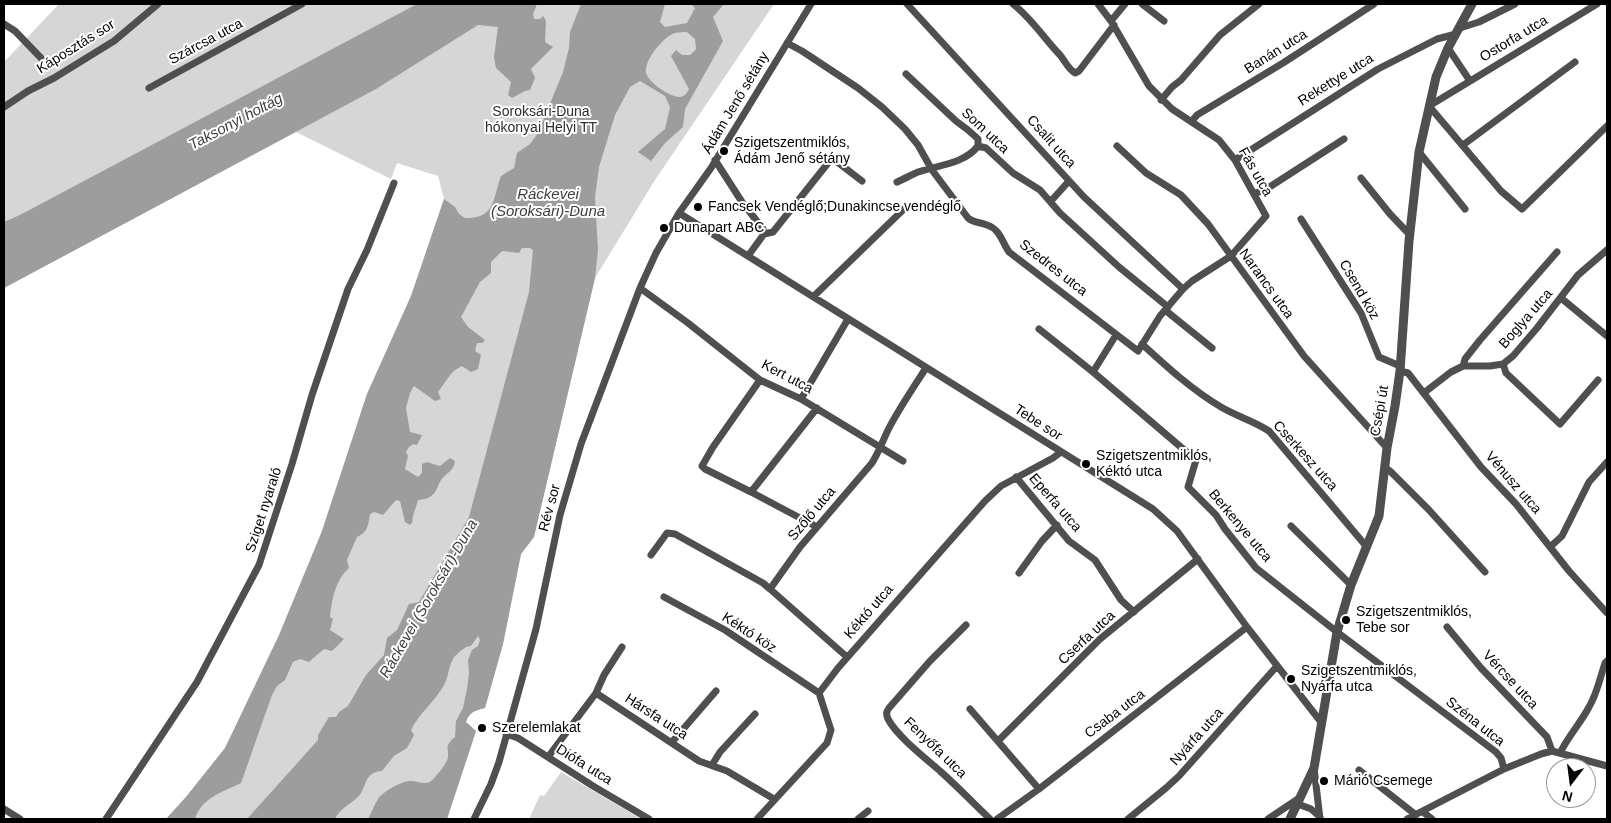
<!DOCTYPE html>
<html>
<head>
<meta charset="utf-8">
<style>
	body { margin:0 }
	#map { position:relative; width:1611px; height:823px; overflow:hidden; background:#fff; font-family:Arial,sans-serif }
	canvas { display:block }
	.frame { position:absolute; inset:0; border:5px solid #000; pointer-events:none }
	.north { position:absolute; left:1546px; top:758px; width:50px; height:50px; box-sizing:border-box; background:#fff; border:1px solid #999; border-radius:50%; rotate:195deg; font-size:14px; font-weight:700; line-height:20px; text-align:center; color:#000 }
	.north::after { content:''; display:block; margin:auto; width:18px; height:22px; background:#000; clip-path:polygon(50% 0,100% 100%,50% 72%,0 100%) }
</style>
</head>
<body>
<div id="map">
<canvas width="1611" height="823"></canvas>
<div class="frame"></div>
<div class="north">N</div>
</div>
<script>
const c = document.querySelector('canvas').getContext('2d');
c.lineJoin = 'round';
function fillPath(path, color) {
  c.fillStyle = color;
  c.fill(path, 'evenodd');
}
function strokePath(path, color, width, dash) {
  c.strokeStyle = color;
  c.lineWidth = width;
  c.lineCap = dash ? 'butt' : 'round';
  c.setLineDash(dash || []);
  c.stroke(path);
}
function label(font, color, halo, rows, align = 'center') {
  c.font = font + ' Arial,sans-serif';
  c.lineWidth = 4;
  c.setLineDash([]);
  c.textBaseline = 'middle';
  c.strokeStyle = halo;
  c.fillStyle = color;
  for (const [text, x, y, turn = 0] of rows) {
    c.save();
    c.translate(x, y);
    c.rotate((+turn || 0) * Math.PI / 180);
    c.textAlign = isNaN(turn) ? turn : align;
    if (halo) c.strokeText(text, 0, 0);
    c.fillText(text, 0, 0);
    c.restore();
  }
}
const green = new Path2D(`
	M59,4H774L655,180L595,278L534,537L521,554L503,644L485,708C476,710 469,712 466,722L476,731L447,819H166L186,797L225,748L280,635L322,531L367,394L411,296L444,199L438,176L397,163L391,179L296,132L4,288V62Z
	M561,772L568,776L641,819H529L540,795L544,796Z`);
const water = new Path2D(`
	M417,4H537L533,14L534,19H540L543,16L546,21L545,42L553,47L531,69L535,78L530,90L525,91L512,98L508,95L511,82L496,68L494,57L498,27L478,25L376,89L4,288V222L20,215Z
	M581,4H665L660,22L665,27L687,23L695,8L691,4H724L713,17L723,41L685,109L683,127L665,143L651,161L638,152L665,129L670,107L665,96L640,81L630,87L615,115L599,167L595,197L598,250L595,278L534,537L521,554L503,644L485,708C476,710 469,712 466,722L476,731L447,819H368C372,812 374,805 378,799C382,792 403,780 411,781C417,781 423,785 430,782C434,779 448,763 448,757C449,748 444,746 455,737L456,721L463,708L467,689L469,673L468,660L472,650L478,646L480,640L478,636L471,646C465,646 460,652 455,656C448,665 449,677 444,685C435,702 419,713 411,730L414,735L407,748L394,756L382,771C364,772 367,786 359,796C351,804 340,808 335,819H247L318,740V735L329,717H336L339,712L348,706L366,675L384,655L387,638L397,630L409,604L419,602L469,517L529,292L533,250L530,248H522L519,253L502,251L491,262V273L480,282L461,317L468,327L485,340L482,343H477L475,351L481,355L478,369L471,372L462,366C450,371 446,382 438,392L441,399L435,401L414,386L410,393L406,408L410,432L422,435L417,445L413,444L409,447L406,452L408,456L405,469L418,477L422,473V464L427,462L440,466L450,458L455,461C454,471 446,473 441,480C437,486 438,491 430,497C427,499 422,499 418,500L413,516L412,523L410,525L405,522L400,501L396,500L383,515L374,512L370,514C368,526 368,532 357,537L347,560L349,568C335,581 332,599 330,617L333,619L330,630L344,639L332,651L324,649L309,662L300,659L293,662L285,680L277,686L272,695L241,783C223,792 201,798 195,819H166L186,797L225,748L279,635L322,531L367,394L411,296L444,199L455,207L459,214L465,218C496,219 493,197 501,176L514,168L517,153L530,144L538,133L563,72L569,48L570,32ZM687,32L695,39L696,49L690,55H682L676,50L671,56L689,89C687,93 685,96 680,97C671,98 648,82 646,73C644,60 663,37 675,33C679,32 684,32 687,32Z`);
const minor = new Path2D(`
	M907,4L1084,197L1183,289
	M1013,4C1031,18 1044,38 1060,55C1065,61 1068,69 1075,73L1079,71L1114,25
	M1142,4L1164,21
	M1597,4L1429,106L1501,191L1522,209L1607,126
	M1111,21L1125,4
	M4,24L15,31L41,58
	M1460,28L1479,22L1515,4
	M787,43L802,51L858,88L882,107L905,129L918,145L932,170L968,218C974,223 980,222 987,225C1000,229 1002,242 1009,252L1138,351L1160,316L1183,289L1192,281L1231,256L1266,216L1235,160L1219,140L1172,109L1149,86L1111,21L1098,4
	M1448,48L1470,81
	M906,74L956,121L968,130L978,139V146L986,148L1013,173L1040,190L1060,213L1119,267L1168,307
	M149,88L302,4
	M1161,100L1172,87L1181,80L1220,35L1259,4
	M4,107L28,91L54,78L114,41L158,4
	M1192,121L1197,115L1283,63L1374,4
	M1463,145L1575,62
	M1117,146L1146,173L1181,195L1208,224L1304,356L1387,448
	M1419,152L1465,209
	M715,160L742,202L763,229L764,234L748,256
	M1235,160L1378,69L1437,39L1456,34
	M1361,178L1390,214L1410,235
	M897,182C904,179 911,175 918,172C939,165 964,164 978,146
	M1254,194L1268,188L1344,139
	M1051,201L1069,181
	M679,213L1153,509L1177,531L1247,627L1321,722
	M1301,219L1361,313L1379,357L1400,366
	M764,234L773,232L832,158L862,181
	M640,288L688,323L760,380L801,399L903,461
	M814,296L906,207
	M1561,298L1607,336
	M1165,310L1212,348
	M1039,329L1093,372L1196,460L1188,487L1216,515L1225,529L1256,568L1337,632L1496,752L1501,758L1504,769L1541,754L1552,751L1607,766
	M1142,344C1166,366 1192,390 1221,407C1236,416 1254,421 1269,431L1366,546
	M1503,364L1506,373L1560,424L1598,380
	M1463,366L1465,359L1480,340L1557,252
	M1400,371L1408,373L1481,467L1516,504L1569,571L1607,613
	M1093,372L1116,335
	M760,380L713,447L702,466L705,469L751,492L817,527
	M1425,392L1451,372L1463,366H1490L1503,364L1513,356L1537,328L1578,275L1607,250
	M801,399L848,319
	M1385,468L1390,471L1429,510L1485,572
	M1016,477L1069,541L1095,560L1121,600L1134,612
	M751,492L817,408
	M1291,526L1351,585
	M1550,547L1562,536L1589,482L1607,462
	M651,555L667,533L675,534L763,583L770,589
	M1019,573L1042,541L1057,525
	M664,597L725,630L819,693
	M966,625L930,661L889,708C886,712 886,714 888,719C897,736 925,758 940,771C957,786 973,803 990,819
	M1447,627L1481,668L1547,737L1552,751
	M847,657L770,589L800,547L872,463C879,452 883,440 889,428C900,407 913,388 926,368
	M596,693L604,675L622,647
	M970,709L1039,789
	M506,734L518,738L593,786L649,819
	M998,741L1100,639L1198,559
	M672,742L716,691
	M1560,753C1569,735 1580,724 1589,707C1597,694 1600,678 1605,663L1607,661
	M548,757L596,693L699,761L727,771L774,799
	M712,765L720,752L755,714
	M1314,768L1320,819
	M1359,770L1416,815
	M1298,804L1311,809L1320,817
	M4,809L20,819
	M1423,812L1432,819
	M106,819L197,682L259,565L292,464L312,395L348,289L367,250L394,183
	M474,819L491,784L499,762L536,629L560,515L581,444L640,288L656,253L679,213L711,168L811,4
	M757,819L827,743L831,730L819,693L838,668L985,501L1001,486L1053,458L1061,452
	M858,819L868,811
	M997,819L1039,789L1247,627
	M1128,819L1166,788L1179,776L1277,666
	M1268,819L1301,797
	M1407,819L1504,769`);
const tertiary = new Path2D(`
	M1290,819L1314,768L1337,632L1351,585L1379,516L1387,448L1395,406L1400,371L1409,241L1419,152L1436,77L1448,48L1472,4`);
const markers = [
	[724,151,5,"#000"],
	[698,207,5,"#000"],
	[664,228,5,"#000"],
	[1086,464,5,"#000"],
	[1346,620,5,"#000"],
	[1291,679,5,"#000"],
	[482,728,5,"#000"],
	[1324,781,5,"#000"]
];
const streetNames = [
	["Ostorfa utca",1514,39,-31],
	["Szárcsa utca",206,42,-28],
	["Káposztás sor",76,47,-32],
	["Banán utca",1276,52,-32],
	["Rekettye utca",1336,80,-32],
	["Ádám Jenő sétány",736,103,-59],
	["Som utca",985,131,43],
	["Csalit utca",1051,142,48],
	["Fás utca",1255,172,60],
	["Szedres utca",1053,268,38],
	["Narancs utca",1266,284,54],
	["Csend köz",1359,290,60],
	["Boglya utca",1526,319,-49],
	["Kert utca",787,377,28],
	["Csépi út",1380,411,-80],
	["Tebe sor",1038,423,33],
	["Cserkesz utca",1305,456,48],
	["Vénusz utca",1513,483,49],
	["Eperfa utca",1055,503,49],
	["Rév sor",550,508,-75],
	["Sziget nyaraló",264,510,-72],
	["Szőlő utca",812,514,-50],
	["Berkenye utca",1240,526,50],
	["Kéktó utca",869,612,-49],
	["Kéktó köz",749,633,33],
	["Cserfa utca",1087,638,-43],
	["Vércse utca",1510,680,47],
	["Csaba utca",1115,714,-37],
	["Hársfa utca",656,717,33],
	["Széna utca",1475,722,38],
	["Nyárfa utca",1197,737,-48],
	["Fenyőfa utca",935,748,44],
	["Diófa utca",584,765,32]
];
const parkNames = [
	["Soroksári-Duna",541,112],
	["hókonyai Helyi TT",541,128]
];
const poiNames = [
	["Szigetszentmiklós,",734,143],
	["Ádám Jenő sétány",734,159],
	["Fancsek Vendéglő;Dunakincse vendéglő",708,207],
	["Dunapart ABC",674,228],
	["Szigetszentmiklós,",1096,456],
	["Kéktó utca",1096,472],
	["Szigetszentmiklós,",1356,612],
	["Tebe sor",1356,628],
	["Szigetszentmiklós,",1301,671],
	["Nyárfa utca",1301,687],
	["Szerelemlakat",492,728],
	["Márió Csemege",1334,781]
];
const waterNames = [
	["Taksonyi holtág",236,122,-28],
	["Ráckevei",548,195],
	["(Soroksári)-Duna",548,212],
	["Ráckevei (Soroksári)-Duna",429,599,-60]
];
fillPath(green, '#d6d6d6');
fillPath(water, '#9d9d9d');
strokePath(minor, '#4f4f4f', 7);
strokePath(tertiary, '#4f4f4f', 9);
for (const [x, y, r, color] of markers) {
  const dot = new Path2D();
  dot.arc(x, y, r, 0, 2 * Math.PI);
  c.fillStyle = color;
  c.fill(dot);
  strokePath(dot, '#fff', 2);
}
label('14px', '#000', '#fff', streetNames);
label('14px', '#2d2d2d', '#fff', parkNames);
label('14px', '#000', '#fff', poiNames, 'left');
label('italic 15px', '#3e3e3e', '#fff', waterNames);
</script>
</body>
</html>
